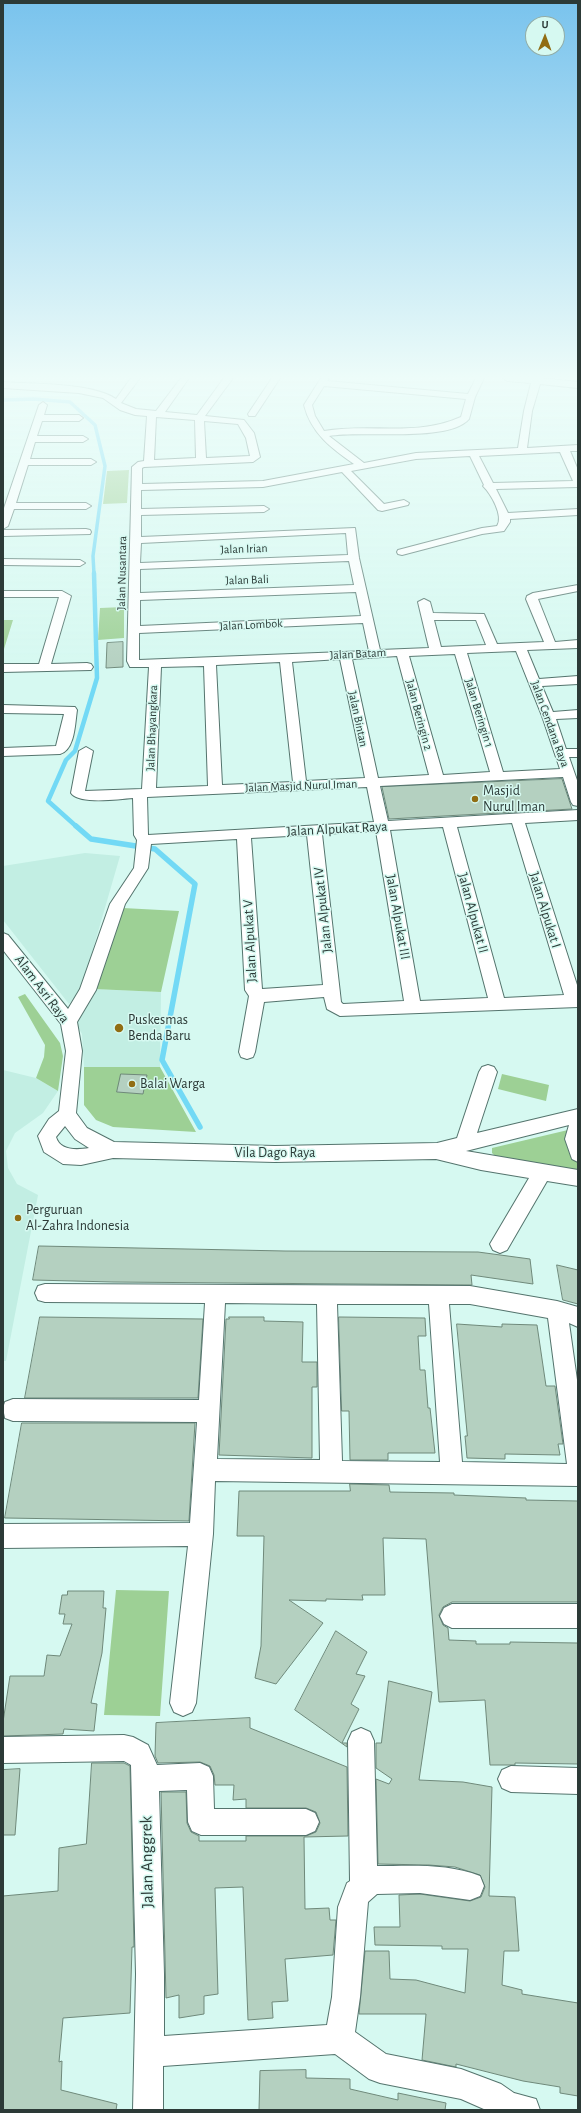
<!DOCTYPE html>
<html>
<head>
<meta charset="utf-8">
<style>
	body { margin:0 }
	#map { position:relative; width:581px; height:2113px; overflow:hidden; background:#d6f9f1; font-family:"Alegreya Sans",sans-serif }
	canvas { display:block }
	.frame { position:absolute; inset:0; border:4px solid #2c3a37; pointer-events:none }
	.north { position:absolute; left:525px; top:16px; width:40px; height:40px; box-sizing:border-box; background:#d6f9f1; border:1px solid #92ada7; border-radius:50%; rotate:1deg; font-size:11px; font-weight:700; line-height:16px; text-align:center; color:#2c3a37 }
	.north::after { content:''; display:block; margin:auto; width:14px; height:18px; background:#916d13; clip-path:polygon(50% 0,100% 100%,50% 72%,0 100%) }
</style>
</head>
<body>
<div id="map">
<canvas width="581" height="2113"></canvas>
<div class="frame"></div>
<div class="north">U</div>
</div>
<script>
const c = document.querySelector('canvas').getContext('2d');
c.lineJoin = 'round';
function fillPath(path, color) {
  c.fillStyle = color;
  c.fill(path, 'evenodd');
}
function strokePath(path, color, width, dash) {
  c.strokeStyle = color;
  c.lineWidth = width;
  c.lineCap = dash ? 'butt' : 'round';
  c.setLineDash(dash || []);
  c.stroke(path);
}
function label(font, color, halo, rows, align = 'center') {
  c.font = font + ' "Alegreya Sans",sans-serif';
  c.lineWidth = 3;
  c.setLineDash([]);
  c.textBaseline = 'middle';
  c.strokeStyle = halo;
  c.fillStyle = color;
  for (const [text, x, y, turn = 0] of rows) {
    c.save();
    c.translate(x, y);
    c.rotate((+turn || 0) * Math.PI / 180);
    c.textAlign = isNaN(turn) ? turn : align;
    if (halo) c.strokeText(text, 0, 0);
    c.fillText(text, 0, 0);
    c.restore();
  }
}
const built = new Path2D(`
	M85,853L120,856L82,987L69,1004L3,920V866Z
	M94,989L161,992L160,1067H84L82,1034L75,1022Z
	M3,1070L36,1078L58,1091L43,1113L15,1133L6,1151L8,1168L17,1184L38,1195L6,1361H3Z`);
const green = new Path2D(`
	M129,470L127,503L103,504L107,471Z
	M124,607V638L98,640L100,608Z
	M3,620H13L4,649H3Z
	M123,908L179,911L161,992L94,989Z
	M25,994L60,1043L63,1056L58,1091L36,1078L44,1057L45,1045L18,997Z
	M84,1067H160L196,1132L113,1127L96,1120L84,1105Z
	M502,1074L549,1085L546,1101L498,1089Z
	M568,1130C564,1144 568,1152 578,1162V1170L496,1157L492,1153V1148Z
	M116,1590L169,1591L160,1716L104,1715Z`);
const streamFar2 = new Path2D(`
	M3,400L34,399L70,402L95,425L105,466L93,556L94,574`);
const streamFar1 = new Path2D(`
	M77,827L48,801L66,760L75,751L97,678L94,573`);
const stream = new Path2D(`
	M76,826L91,839L155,849L195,884L162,1060L200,1127`);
const building = new Path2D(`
	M123,642V667L106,668L107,643Z
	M562,779L572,809L389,819L382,787Z
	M121,1074L147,1075L143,1094L117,1092Z
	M39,1246L285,1251L478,1252L530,1259L533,1284L471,1275L472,1285L113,1282L33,1280Z
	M557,1265L578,1270V1304L563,1300Z
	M40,1317L203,1319L198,1398H25Z
	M229,1317H264V1321L303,1322L302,1362H317V1387H312V1458L219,1455L226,1319H229Z
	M339,1317L425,1318L426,1336H418L420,1370H425L428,1408H430L435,1453H388V1460H350L349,1411H342Z
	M457,1324L502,1327V1324L537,1325L546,1386H555L563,1444H558L560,1455L505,1454V1459L467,1458L465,1436H467Z
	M22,1423H195L189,1521L5,1518Z
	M350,1484L389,1485L390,1492L454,1493V1495L526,1498V1500L578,1501V1602H452L443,1607L439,1615L443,1625L448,1628L449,1640L476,1641V1644H510V1642L578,1643V1764L515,1763V1765H490L485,1700L439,1702L426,1539L383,1538L385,1595H362L363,1600L326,1599V1601L289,1600L323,1623L276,1684L255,1678L261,1646L264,1536H237L239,1491H350Z
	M68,1591H104L103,1608H106L102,1653L91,1703L97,1704L94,1731L64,1729L63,1734L3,1736V1722L10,1676H44L47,1655L60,1656L72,1624H63L65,1614H59L62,1595H67Z
	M336,1631L367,1652L356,1674L365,1676L351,1704L359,1709L342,1743H347V1747L295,1710Z
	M389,1681L432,1692L419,1780L463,1782L492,1787L489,1896L515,1897L519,1951H504L502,1985L522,1990V1994L578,2003V2096L560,2093V2087L523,2081L456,2064V2067L422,2060L426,2014H359L365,1951H389L390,1979L416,1980L465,1993L468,1949H442V1946L375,1945L374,1927H400L399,1895L420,1894L470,1901L481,1897L485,1887L480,1875L455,1867L429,1865L378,1864L376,1779L389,1784L392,1779L376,1768V1743H381Z
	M250,1718V1728L347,1767L348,1836L304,1837L305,1909L329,1908L330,1920H336L333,1955L285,1959L288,2001L272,2002L273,2018L248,2020L243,1887L215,1888L218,1994L204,1996V2014L179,2018V1995L166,1998L161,1792H186L187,1823L191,1832L199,1836V1841H246V1836H306L316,1832L320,1823L316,1812L306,1808H246V1799L233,1800L234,1785H215L214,1775L210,1766L200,1762L158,1763L155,1756L156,1723Z
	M92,1763H124L130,1766L134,1947H132L130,2013L63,2018L59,2062L62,2061L61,2090L117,2104L116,2110H3V1896L58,1891L59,1848L86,1844Z
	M20,1769L15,1835H3V1770Z
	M306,2070V2078L350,2079V2089L398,2100V2093L446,2103L445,2110H259L260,2071Z`);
const minor = new Path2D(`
	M131,378H140L121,403L136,409L156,411L181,378H189L165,412L197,415L224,378H233L205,416L244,420L254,433L260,457L253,462L144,467L142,468V484L263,481L354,464C331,448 311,433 304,405L321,378H329L327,381L468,394L476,378H484L475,397L469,419C448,443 361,430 329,436L364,463L416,453L518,448L524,411L531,383L507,381L503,378H541L578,382V388L540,384L532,411L527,448L578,445V451H570L578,470V487L496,489L508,513L578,509V515L510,519V522L504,531L482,534L402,555L398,554L397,552L398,550L482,528L497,526C504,516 491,494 483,486L484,485L470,456L416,459L351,471L384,504L404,500L409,503L408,505L382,511L378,510L342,472L263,487L141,490V509L264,506L269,509L264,512L141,515V537L355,528L359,558L380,650L429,648L418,602L424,599L430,602L433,613L484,614L497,644L544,642L526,599L527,596L533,593L578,585V591L538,599L555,642L578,640V648L527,650L539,679L578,676V684L542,686L553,712L578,710V718L556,719L566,749H578V757H569L578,783V806L573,805L571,802L563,777L380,786L388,821L578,810V820L525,823L578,988V1007L340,1016L327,1009L324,997L264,1002L255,1052L253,1057L247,1059L241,1057L239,1052L249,996L245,990L237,839L151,844L148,868L125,904L96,990L77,1022L82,1051L76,1113L87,1128L114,1142L275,1146L437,1143L457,1138L479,1072L482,1067L488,1065L494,1067L497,1072L477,1133L578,1109V1162L572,1159L565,1139L569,1125L466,1151L578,1170V1186L547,1181L507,1250L500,1253L493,1250L490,1244L529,1178L481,1170L436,1159L275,1162L113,1158L81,1165L63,1164L44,1152L38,1136L49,1119L59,1111L66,1051L61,1024L3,950V933L8,935L68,1009L80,989L110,904L134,868L137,840L134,835L133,798C119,799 79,805 71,793L79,751L86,747L93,751L85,791L142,789L149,667H130L127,661L132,467L138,462L144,461L147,416L135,415L120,410L103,398L79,393L3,388V382C32,384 93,383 116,399ZM324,386L466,399L461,417C417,437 370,423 324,431L315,416L312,405ZM156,417L195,420L196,458L154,460ZM204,421L238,424L246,438L250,456L206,458ZM560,452L573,481L493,483L479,456ZM346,533L348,555L140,563L141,543ZM349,561L354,585L140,593V569ZM356,592L361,616L140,626V600ZM434,620H476L486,645L441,647ZM363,623L369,651L139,660V633ZM516,651L542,716L560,769L503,772L467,653ZM455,654L490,772L443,775L409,656ZM397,656L429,775L378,778L352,659ZM340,659L365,778L306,781L292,662ZM280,662L293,782L222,785L216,665ZM204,666L208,786L156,788L161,667ZM367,787L374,822L148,835L147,797ZM512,823L564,995L504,998L457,827ZM443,827L488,998L420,1001L390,830ZM376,831L404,1001L343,1004L341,1002L322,834ZM307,835L323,985L262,989L251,838ZM65,1126L75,1139L89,1148C77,1150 60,1151 56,1137Z
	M272,378H280L255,416H249L248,414Z
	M43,402L47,405L44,415H79L83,418L79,421H42L37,436H83L88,439L83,442H35L30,459H91L96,462L91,465H28L16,503H86L91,506L86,509H14L8,526L3,529V511L39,405Z
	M86,529L90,530L91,532L90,534L3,536V530Z
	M3,559L80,560L85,563L80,566L3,565Z
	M3,591H62L71,596L51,664L87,663L91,664L93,667L91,670L3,672V664H39L59,597H3Z
	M3,705L75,707L77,710C75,723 75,750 60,754L3,756V748L56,746L64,714L3,713Z
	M45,1284L470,1286L557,1301L578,1307V1327L569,1323L578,1387V1486L215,1481L213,1534L196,1703L192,1712L183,1716L174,1712L170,1703L188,1546L3,1548V1524L190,1523L197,1422L13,1421L5,1418L3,1408L5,1402L13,1399L199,1400L205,1303L45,1302L38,1300L35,1293L38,1286ZM225,1303L317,1304L320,1460L217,1459ZM337,1304H429L440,1462L342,1461ZM449,1304H470L548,1318L567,1464L462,1462Z
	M452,1604H578V1628H452L444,1624L440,1616L444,1608Z
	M361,1728L370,1732L374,1741L377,1866C410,1866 448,1863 480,1876L484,1886L480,1896L470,1900L420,1893L377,1894L368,1902L360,1997L355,2032L386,2054L461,2069L501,2084L514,2093L536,2099L540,2110H486L461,2099L380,2083L369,2079L335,2054L163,2066V2110H133L136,1974L131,1765L124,1761L3,1763V1737L124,1735L133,1737L148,1745L157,1765L200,1763L209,1767L213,1776L214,1809H306L315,1813L319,1822L315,1831L306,1835H201L192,1831L188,1822L187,1790L159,1791L164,1974V2036L327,2025L332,1997L338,1907L347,1883L350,1881L348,1741L352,1732Z
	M511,1766L578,1768V1794L511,1792L502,1788L498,1779L502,1770Z`);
const markers = [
	[475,799,4,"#916d13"],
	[119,1028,5,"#916d13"],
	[132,1084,4,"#916d13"],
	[18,1218,4,"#916d13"]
];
const farStreetnames = [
	["Jalan Irian",244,549,-2],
	["Jalan Nusantara",122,573,-89],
	["Jalan Bali",247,580,-2],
	["Jalan Lombok",251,625,-3],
	["Jalan Batam",358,654,-3],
	["Jalan Beringin 1",479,713,73],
	["Jalan Beringin 2",419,715,75],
	["Jalan Bintan",358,719,78],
	["Jalan Cendana Raya",550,724,70],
	["Jalan Bhayangkara",152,728,-88],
	["Jalan Masjid Nurul Iman",301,786,-2]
];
const poiNames = [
	["Masjid",483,791],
	["Nurul Iman",483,807],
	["Puskesmas",128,1020],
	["Benda Baru",128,1036],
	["Balai Warga",140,1084],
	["Perguruan",26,1210],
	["Al-Zahra Indonesia",26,1226]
];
const streetNames = [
	["Jalan Alpukat Raya",337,829,-3],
	["Jalan Alpukat IV",323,910,-96],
	["Jalan Alpukat I",545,910,73],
	["Jalan Alpukat II",473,913,75],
	["Jalan Alpukat III",398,917,80],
	["Jalan Alpukat V",250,941,-93],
	["Alam Asri Raya",42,989,53],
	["Vila Dago Raya",275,1153]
];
const nearStreetnames = [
	["Jalan Anggrek",147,1862,-91]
];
fillPath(built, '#c2eee3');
fillPath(green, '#9dd095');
strokePath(streamFar2, '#72d9f5', 3.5);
strokePath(streamFar1, '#72d9f5', 4.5);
strokePath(stream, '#72d9f5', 5.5);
fillPath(building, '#b4d0c0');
strokePath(building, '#6f897a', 1);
strokePath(minor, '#54746d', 2);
fillPath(minor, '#fff');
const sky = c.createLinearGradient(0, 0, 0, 674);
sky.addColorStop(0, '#79c3ed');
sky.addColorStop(0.56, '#edfcf9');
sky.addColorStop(1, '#edfcf900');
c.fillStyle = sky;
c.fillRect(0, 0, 581, 674);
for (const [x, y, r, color] of markers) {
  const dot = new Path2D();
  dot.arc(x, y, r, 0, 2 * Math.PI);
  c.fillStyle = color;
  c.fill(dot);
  strokePath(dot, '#d6f9f1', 1.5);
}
label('12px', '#2c3a37', '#d6f9f1', farStreetnames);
label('14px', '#2c3a37', '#d6f9f1', poiNames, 'left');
label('14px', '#2c3a37', '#d6f9f1', streetNames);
label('17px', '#2c3a37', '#d6f9f1', nearStreetnames);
</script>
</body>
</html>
